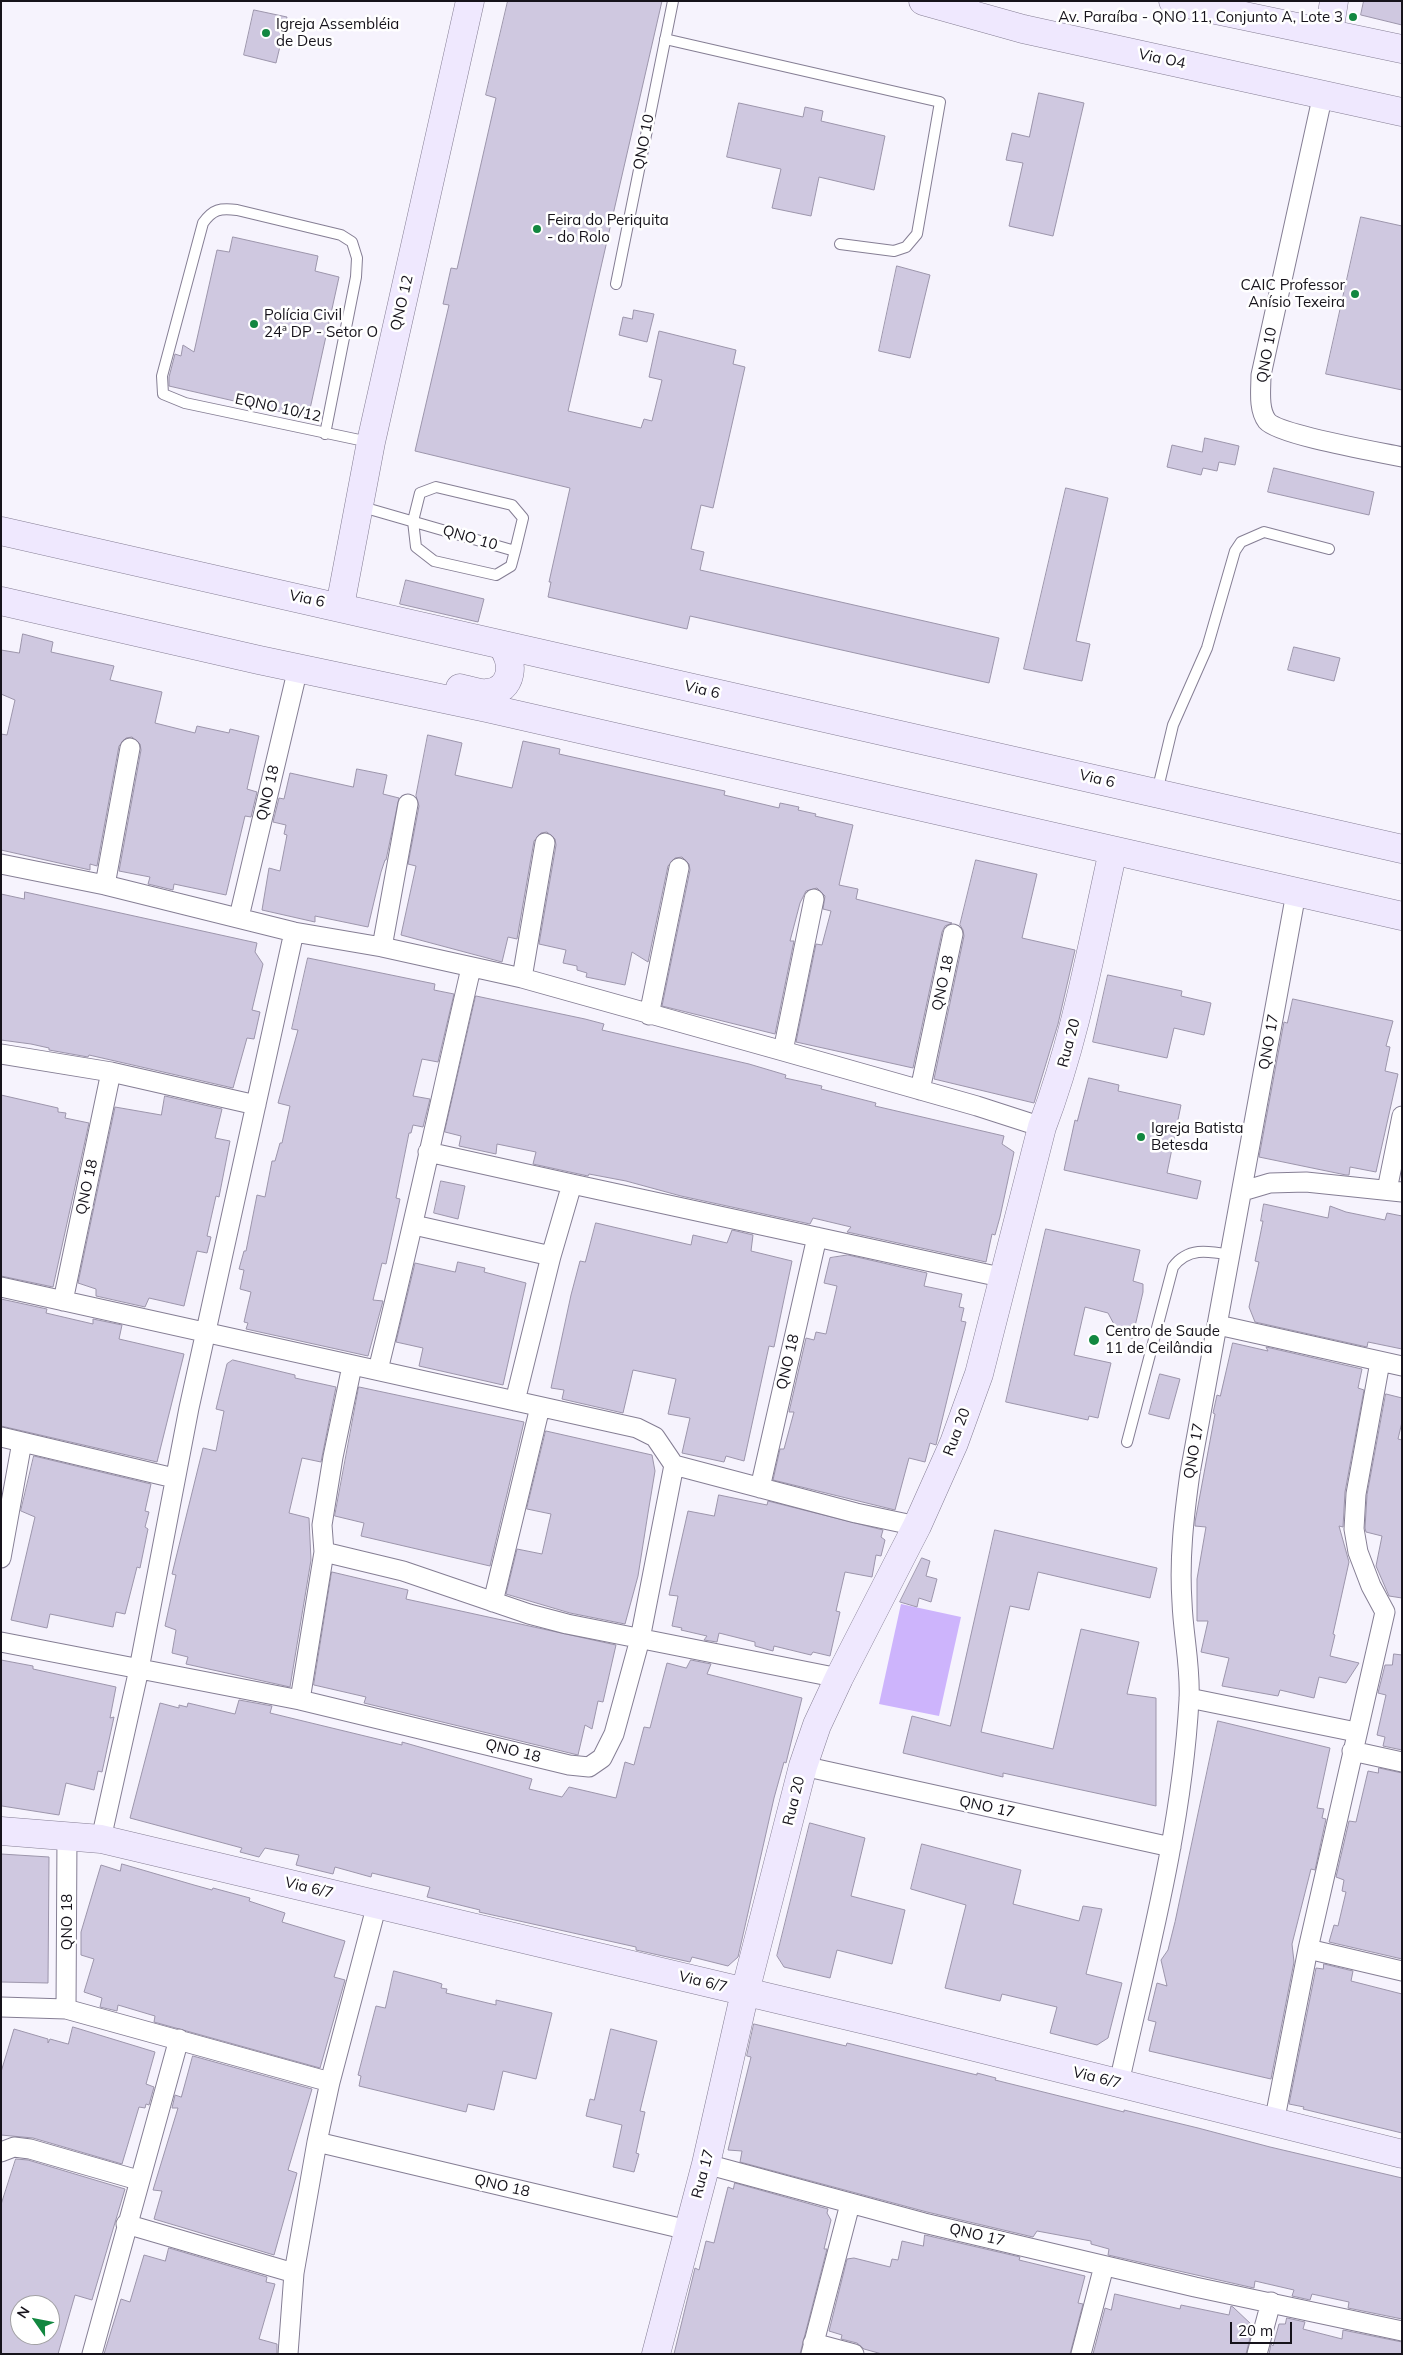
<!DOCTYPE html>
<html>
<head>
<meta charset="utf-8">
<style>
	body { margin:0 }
	#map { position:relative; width:1403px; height:2355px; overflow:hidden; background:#f6f3fd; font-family:Mulish,sans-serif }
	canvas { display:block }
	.frame { position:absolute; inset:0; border:2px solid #16131b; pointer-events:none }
	.north { position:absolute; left:10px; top:2295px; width:50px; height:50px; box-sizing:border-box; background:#fff; border:1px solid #a2a1a4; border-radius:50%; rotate:303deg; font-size:14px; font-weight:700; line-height:20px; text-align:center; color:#16131b }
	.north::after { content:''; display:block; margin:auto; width:18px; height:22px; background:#128740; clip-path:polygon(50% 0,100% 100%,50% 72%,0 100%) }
	.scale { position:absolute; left:1230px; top:2322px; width:62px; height:22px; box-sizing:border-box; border:2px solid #16131b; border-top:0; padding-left:6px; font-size:15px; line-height:18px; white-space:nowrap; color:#16131b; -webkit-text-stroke:4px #fff; paint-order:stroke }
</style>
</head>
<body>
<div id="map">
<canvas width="1403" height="2355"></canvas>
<div class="frame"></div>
<div class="north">N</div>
<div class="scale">20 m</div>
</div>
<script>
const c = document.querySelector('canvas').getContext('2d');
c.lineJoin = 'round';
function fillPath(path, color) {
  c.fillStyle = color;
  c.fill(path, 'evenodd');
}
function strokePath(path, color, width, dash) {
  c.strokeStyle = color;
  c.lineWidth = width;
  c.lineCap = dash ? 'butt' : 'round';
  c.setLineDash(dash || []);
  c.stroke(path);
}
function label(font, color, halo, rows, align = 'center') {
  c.font = font + ' Mulish,sans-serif';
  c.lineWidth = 5;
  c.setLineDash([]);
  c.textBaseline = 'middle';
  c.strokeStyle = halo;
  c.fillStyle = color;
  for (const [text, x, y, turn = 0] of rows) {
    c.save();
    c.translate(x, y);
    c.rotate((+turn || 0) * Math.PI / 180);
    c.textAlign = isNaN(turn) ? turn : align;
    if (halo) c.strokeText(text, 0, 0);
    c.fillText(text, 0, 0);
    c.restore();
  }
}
const green = new Path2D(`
	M901,1604L961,1617L939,1716L879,1704Z`);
const building = new Path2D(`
	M508,1H662L568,411L641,428L644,419L652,421L662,380L649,377L659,331L736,350L733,364L745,367L713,508L701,505L691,549L704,552L700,570L999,638L989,683L690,616L687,629L548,597L551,582H549L570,488L415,451L449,305L443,304L451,268L457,269L496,98L486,95Z
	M1364,1H1402V25L1361,15Z
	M254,10L287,17L276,63L244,55Z
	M1039,93L1084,103L1053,236L1009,226L1023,163L1006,160L1012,133L1029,137Z
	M739,103L803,117L805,107L823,111L821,121L885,136L874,190L819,177L811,216L772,208L781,169L727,157Z
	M1361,217L1402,226V390L1326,374Z
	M233,237L318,256L315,271L339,277L308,418L169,386V377L175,354L181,356L183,345L194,352L217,250L229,252Z
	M897,266L930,275L910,358L879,351Z
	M634,310L654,314L647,342L619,335L623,317L632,319Z
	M1205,438L1239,446L1235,465L1219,462L1217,471L1203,468L1201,475L1167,467L1172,445L1202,452Z
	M1274,468L1374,492L1369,515L1268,492Z
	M1066,488L1108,498L1076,641L1090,644L1082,681L1024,669Z
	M406,580L484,599L478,622L400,604Z
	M23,634L53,642L51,652L114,666L110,680L162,692L155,723L195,733L197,726L229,733L230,729L259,736L247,789L257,792L251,817L245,816L226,895L174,884L173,890L148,884L150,877L119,871L141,750L140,744L132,737L126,738L119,746L97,866L90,864V870L1,850V734L7,735L15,700L1,694V650L19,653Z
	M1294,647L1340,658L1334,681L1288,670Z
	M428,735L462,743L455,775L512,788L523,741L560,749L559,754L725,791L724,795L779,808L780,803L799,807L798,810L816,814L815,816L853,825L839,885L858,889L856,899L952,923L945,926L942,932L913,1068L796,1042L816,944L822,945L831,911L823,909L825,896L817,888L806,891L800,903L790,941H794L775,1034L662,1006L690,870L689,864L682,857L675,858L668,866L648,962L632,952L625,985L586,977L587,973L577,970V966L563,963L566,950L539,944L556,845L555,839L547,832L541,833L534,841L517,939L508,937L502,962L401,935L416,866L408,864L419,806L416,796Z
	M357,769L387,775L383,794L399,798L386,860H385L381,872L368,927L315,916V922L262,910L269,868L280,871L287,835L284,834L286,825L273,822L279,798L284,799L290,773L353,787Z
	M976,860L1037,874L1022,938L1075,950L1058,1024L1034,1103L934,1079L964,936L963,930L960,925Z
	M25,892L257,943L255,952L263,964L252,1010L260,1012L254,1039L247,1038L233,1088L89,1055L88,1057L49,1050V1048L31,1044L1,1040V894L24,899Z
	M308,958L435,984L434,990L454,994L438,1062L422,1059L413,1096L430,1099L423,1127L413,1125L411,1133H409L396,1198L400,1199L390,1245L386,1264L382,1263L373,1300L383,1301L368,1356L246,1329L248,1323L244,1322L251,1292L240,1289L244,1270L239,1269L244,1251H246L257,1195L265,1197L272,1161H275L280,1143H282L290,1106L278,1103L298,1030L292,1029Z
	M1108,975L1182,991L1181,996L1211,1003L1204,1035L1174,1028L1167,1058L1093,1042Z
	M476,996L585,1019L604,1024L602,1030L749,1064L786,1075L785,1078L822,1086L821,1089L876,1103L875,1106L1004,1136L1002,1144L1014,1152L1000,1217L995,1235L992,1234L986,1262L847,1232L851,1227L813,1218L810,1224L681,1196L626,1181L589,1174L588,1176L533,1164L536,1152L497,1144L496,1154L459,1146L461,1136L445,1132Z
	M1293,999L1393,1021L1386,1046L1390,1047L1385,1071L1398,1074L1376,1172L1350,1167L1349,1175H1346L1259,1157L1283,1027L1284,1022L1287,1023Z
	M1089,1078L1119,1085L1118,1091L1181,1105L1167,1173L1201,1181L1197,1199L1064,1170L1075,1120L1077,1121Z
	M1,1095L58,1108V1112L66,1113L65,1118L89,1123L53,1287L1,1276Z
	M165,1096L222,1109L215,1138L230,1141L219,1197L216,1196L207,1236L211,1237L207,1253L197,1251L184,1306L149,1298L145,1307L96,1296V1289L78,1283L115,1107L161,1115Z
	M441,1181L465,1186L458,1219L434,1213Z
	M1264,1204L1328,1218L1330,1206L1346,1212L1385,1220L1387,1213L1402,1216V1349L1368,1342L1367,1347L1255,1322L1249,1307L1259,1262L1255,1261L1263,1221H1261Z
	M596,1223L691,1245L693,1235L727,1243L732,1230L753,1235L751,1251L792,1261L774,1347L769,1346L744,1461L726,1456L724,1462L682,1453L690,1418L668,1414L676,1379L633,1370L623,1413L562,1399L564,1390L551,1388L571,1295L580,1261L585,1262Z
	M1046,1229L1140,1250L1133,1281L1143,1284V1292L1132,1339L1116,1328L1108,1313L1085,1307L1074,1355L1111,1363L1098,1418L1089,1416L1088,1420L1006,1402Z
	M848,1255L927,1273L924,1286L962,1294L959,1307L964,1308L961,1321L966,1322L936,1445L930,1443L925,1462L909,1458L895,1510L773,1480L780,1449H784L794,1412H789L806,1338L814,1340L816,1332L826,1334L837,1286L824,1283L830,1258Z
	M458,1262L485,1268L484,1272L526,1283L503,1385L419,1366L423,1348L396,1342L415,1263L455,1272Z
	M1,1299L47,1309L46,1313L93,1324V1319L122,1325L119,1339L184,1354L157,1462L1,1426Z
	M1233,1343L1268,1351L1266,1347L1362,1369L1358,1388L1364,1390L1345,1492L1343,1527L1339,1526L1349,1562L1333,1634L1335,1635L1330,1656L1359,1663L1346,1683L1319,1677L1314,1698L1280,1690L1278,1696L1222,1686L1229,1658L1201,1652L1208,1621H1197V1579L1206,1527L1195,1526V1522L1215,1414L1213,1413L1217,1395L1220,1396Z
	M233,1360L295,1375V1378L336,1387L321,1462L302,1458L289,1513L309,1518L311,1560L290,1687L186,1664L188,1657L172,1653L176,1630L165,1626L176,1575L172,1574L203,1448L216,1451L224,1411L216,1409L227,1364Z
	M1160,1374L1180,1379L1169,1419L1149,1414Z
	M359,1387L524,1422L490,1566L361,1536L364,1523L335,1516Z
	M1386,1394L1402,1398V1422L1398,1439L1402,1440V1598L1389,1596L1376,1566L1382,1536L1366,1532L1365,1528L1367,1495Z
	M546,1431L652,1455L655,1471L648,1513L638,1576L625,1624L570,1613L506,1594L517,1549L542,1554L551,1514L527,1509Z
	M34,1456L151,1484L145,1511L149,1512L145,1527L148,1529L140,1568L137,1567L125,1614L116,1612L113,1627L50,1614L47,1628L11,1620L35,1517L21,1511Z
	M719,1495L767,1505L768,1501L883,1530L881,1537L885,1540L881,1556L876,1555L872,1577L845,1572L836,1611L840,1612L830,1656L813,1652L811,1655L774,1646L773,1651L755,1646V1642L719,1633L717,1642L704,1640L707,1636L681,1630L682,1628L672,1626L678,1596L669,1595L688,1511L714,1516Z
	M995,1530L1157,1568L1150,1598L1038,1572L1029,1610L1010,1606L981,1732L1053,1749L1081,1629L1139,1642L1127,1694L1156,1698V1806L1003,1773V1777L903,1753L912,1716L950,1726Z
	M922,1558L930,1561L926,1576L937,1579L931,1602L919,1598L917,1607L900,1602Z
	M332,1572L408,1590L406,1599L616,1645L603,1702L598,1701L592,1729L585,1725L578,1755L364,1703L366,1697L314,1685Z
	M1394,1654L1402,1655V1750L1383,1746L1385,1737L1377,1735L1386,1695L1378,1693L1385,1665H1392Z
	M1,1660L33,1666V1669L116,1687L110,1718L114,1717L102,1772L98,1771L94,1790L66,1783L59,1815L2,1806Z
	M691,1660L711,1664L707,1674L802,1698L786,1763L784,1762L774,1798L738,1957L728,1966L692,1957L690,1962L636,1950V1947L479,1912L480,1910L427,1897L430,1887L372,1873L371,1877L335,1867L333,1874L296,1865L299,1855L265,1848L259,1857L240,1852L242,1848L130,1818L160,1703L179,1708V1705L187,1707L188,1703L235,1714L239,1700L272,1706L270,1713L402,1745V1742L532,1779L529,1789L562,1797L569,1787L616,1798L625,1762L634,1765L644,1727L650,1728L667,1663L686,1668Z
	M1218,1721L1330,1748L1317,1808L1324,1809L1322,1818L1326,1819L1315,1870L1311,1869L1292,1944L1294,1962L1271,2079L1149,2051L1156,2022L1148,2020L1157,1983L1167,1986L1161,1960L1168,1950L1175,1922Z
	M1379,1768L1402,1773V1959L1329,1942L1334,1925L1338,1926L1346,1892L1342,1891L1344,1880L1336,1877L1349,1821L1356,1822L1368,1771L1378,1773Z
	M810,1823L865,1838L851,1896L905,1910L892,1964L837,1950L830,1978L784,1967L777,1956Z
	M922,1844L1021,1870L1013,1904L1079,1921L1083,1906L1102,1909L1086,1974L1122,1983L1108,2038L1097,2045L1050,2033L1057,2007L1002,1994L1000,2001L945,1988L966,1905L911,1889Z
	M1,1854L49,1857L48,1983L1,1982Z
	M122,1864L194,1885L212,1890L213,1888L250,1898L249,1901L285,1913L282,1922L345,1941L334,1977L345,1980L320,2068L154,2022L155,2016L118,2005L117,2011L100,2007L102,1998L84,1992L94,1959L81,1955V1932L101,1865L120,1871Z
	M1324,1964L1353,1971L1351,1981L1402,1994V2133L1303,2109L1304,2107L1289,2104L1316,1968L1323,1969Z
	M394,1971L436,1982L442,1984L441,1988L447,1989L446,1993L496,2005V2000L552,2013L536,2079L503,2071L494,2110L468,2104L466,2112L359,2086L361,2076L358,2075L376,2006L385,2008Z
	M754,2024L846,2046L847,2043L977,2075V2073L996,2078L995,2080L1124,2112V2110L1198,2128L1270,2147L1402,2178V2319L1348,2308L1349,2302L1312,2294L1310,2300L1292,2296L1294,2290L1255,2281L1254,2288L1108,2255L1109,2249L1091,2244V2241L1037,2231L1033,2237L927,2212L740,2162L742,2151L728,2150L751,2057L747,2056Z
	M73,2027L155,2052L146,2084L154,2087L149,2105L146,2104L145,2108L139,2107L122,2164L33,2138L1,2135V2072L14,2029L48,2039V2043L50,2039L68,2044Z
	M611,2029L657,2041L640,2111L645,2112L636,2153L639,2154L634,2172L613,2167L622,2125L586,2116L590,2099L594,2100Z
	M193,2056L312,2089L288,2170L297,2173L274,2255L154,2219L162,2191L153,2190L178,2108H172L175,2095L181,2097Z
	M16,2159L28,2160L125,2189L92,2300L75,2295L58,2354H1V2205ZM20,2305H50V2335H20Z
	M735,2183L828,2209L827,2213L831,2220L824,2249H827L800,2354H674L695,2268L699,2270L706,2241L714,2243L728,2187L733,2189Z
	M925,2235L1020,2257L1019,2260L1085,2276L1078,2303L1083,2304L1070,2354H882L864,2349L857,2343L841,2339L842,2335L829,2331L847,2259L854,2258L890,2267L892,2259L898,2260L902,2241L923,2246Z
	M169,2248L267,2277L266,2282L275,2284L259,2339L277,2344V2354H104L121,2299L130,2302L144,2255L165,2261Z
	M1115,2294L1180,2309L1181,2305L1229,2315L1231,2306L1233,2307L1253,2326L1246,2354H1093L1105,2308L1111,2310Z
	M1287,2318L1305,2322L1303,2329L1342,2339L1343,2330L1402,2342V2354H1269L1271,2344L1273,2346L1279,2324H1285Z`);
const lane = new Path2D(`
	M665,39L940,102L917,234L906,247L894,251L840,244
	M616,284L673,1
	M325,434L356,277L357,258L352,242L341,235L237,210C220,208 213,209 203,223L162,376L163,394L185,403L369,442
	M359,506L515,551L523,518L512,505L436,487L420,493L413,521L416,547L434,561L496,575L511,566L515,551
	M1157,792L1173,725L1207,648L1235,551L1241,542L1264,532L1329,549
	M1127,1442L1173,1267C1188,1247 1208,1251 1231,1255`);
const street = new Path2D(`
	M1323,94L1261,375C1261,389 1258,409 1267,421C1279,435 1379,452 1402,457
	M1,864L105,885L294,932L382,947L522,978L783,1051L977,1106L1042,1127
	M105,885L130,748
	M239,917L298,668
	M382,947L408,804
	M522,978L545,843
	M649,1015L679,868
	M783,1051L814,899
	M1,1054L111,1072L256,1105
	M920,1090L953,934
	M428,1152L572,1184L551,1256L515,1401
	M572,1184L1005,1278
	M1387,1190L1402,1116
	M1243,1191L1270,1183L1306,1182L1402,1192
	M414,1225L551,1256
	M1,1287L637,1428L655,1437L674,1465L856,1513L917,1526
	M63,1301L111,1072
	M1218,1325L1402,1366
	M378,1370C411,1237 440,1102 471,968
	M1,1437L174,1478
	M760,1488L817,1237
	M324,1552L403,1571L529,1614L567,1624L839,1678
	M1,1558L22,1442
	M493,1602L540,1407
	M1,1642L300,1700L569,1765L589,1767L602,1758L614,1734L640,1639L674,1465
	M1189,1698L1356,1732
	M300,1700L324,1552L322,1525L333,1457L352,1366
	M1352,1751L1402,1762
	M803,1766L1171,1847
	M101,1839L139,1669L189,1408L294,932
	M1308,1949L1402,1971
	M1,2007L66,2009L330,2082
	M66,2009L67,1835
	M1119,2083C1147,1957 1182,1830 1189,1700C1191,1668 1183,1634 1182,1602C1179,1558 1184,1516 1190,1473L1296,893
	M1274,2123L1308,1949L1385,1612L1371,1586L1358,1552L1354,1529L1356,1494L1380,1362
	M317,2142L688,2230
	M1,2152L14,2147L30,2149L138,2180
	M706,2164L924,2223L1195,2287L1402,2331
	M126,2224L294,2273
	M813,2343L854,2354
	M92,2354L179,2039
	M288,2354L294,2273L317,2142L330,2082L377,1904
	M811,2354L850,2204
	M1081,2354L1104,2266
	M1257,2354L1271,2302`);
const secondary = new Path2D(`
	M923,1L1023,29L1402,112
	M1173,1L1402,49
	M1329,33L1334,1
	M1,531C469,634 935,744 1402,849
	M1,601L259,660L487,708L1402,916
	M340,606L371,442L470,1
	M460,688C468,690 479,694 487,693C514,691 515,660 501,645
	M1,1831L101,1839L894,2027L1402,2154
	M656,2354L706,2164L745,1992L803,1766L817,1725L839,1678L917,1526L954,1443L979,1374L1042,1127C1076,1038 1092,944 1113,851`);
const markers = [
	[1353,17,5,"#128740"],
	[266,33,5,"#128740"],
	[537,229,5,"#128740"],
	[1355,294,5,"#128740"],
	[254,324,5,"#128740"],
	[1141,1137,5,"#128740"],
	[1094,1340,6,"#128740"]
];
const poiNames = [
	["Av. Paraíba - QNO 11, Conjunto A, Lote 3",1343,17,"right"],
	["Igreja Assembléia",276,24],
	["de Deus",276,41],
	["Feira do Periquita",547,220],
	["- do Rolo",547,237],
	["CAIC Professor",1345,285,"right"],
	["Anísio Texeira",1345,302,"right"],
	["Polícia Civil",264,315],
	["24ª DP - Setor O",264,332],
	["Igreja Batista",1151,1128],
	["Betesda",1151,1145],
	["Centro de Saude",1105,1331],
	["11 de Ceilândia",1105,1348]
];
const streetNames = [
	["Via O4",1162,59,12],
	["QNO 10",644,142,-79],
	["QNO 12",402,303,-77],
	["QNO 10",1267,355,-80],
	["EQNO 10/12",278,408,12],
	["QNO 10",470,538,16],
	["Via 6",307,599,12],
	["Via 6",702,690,13],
	["Via 6",1097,779,13],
	["QNO 18",268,793,-77],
	["QNO 18",943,983,-78],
	["QNO 17",1269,1042,-80],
	["Rua 20",1069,1043,-75],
	["QNO 18",87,1187,-78],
	["QNO 18",788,1362,-77],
	["Rua 20",957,1432,-69],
	["QNO 17",1194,1451,-80],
	["QNO 18",513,1751,14],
	["Rua 20",794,1801,-76],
	["QNO 17",987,1807,12],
	["Via 6/7",309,1888,13],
	["QNO 18",67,1922,-90],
	["Via 6/7",703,1982,13],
	["Via 6/7",1097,2078,14],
	["Rua 17",703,2174,-75],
	["QNO 18",502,2186,13],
	["QNO 17",977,2235,13]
];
fillPath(green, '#cdb4fc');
fillPath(building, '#cfc8e0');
strokePath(building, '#9c95ab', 1);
strokePath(lane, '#857e94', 12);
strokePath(street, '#857e94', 21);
strokePath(secondary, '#857e94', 29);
strokePath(lane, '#fff', 10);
strokePath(street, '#fff', 19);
strokePath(secondary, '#efe8fe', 28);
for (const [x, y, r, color] of markers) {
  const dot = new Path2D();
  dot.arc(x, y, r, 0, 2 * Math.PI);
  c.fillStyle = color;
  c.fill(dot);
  strokePath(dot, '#fff', 2);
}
label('15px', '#16131b', '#fff', poiNames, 'left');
label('15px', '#16131b', '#fff', streetNames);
</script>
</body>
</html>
